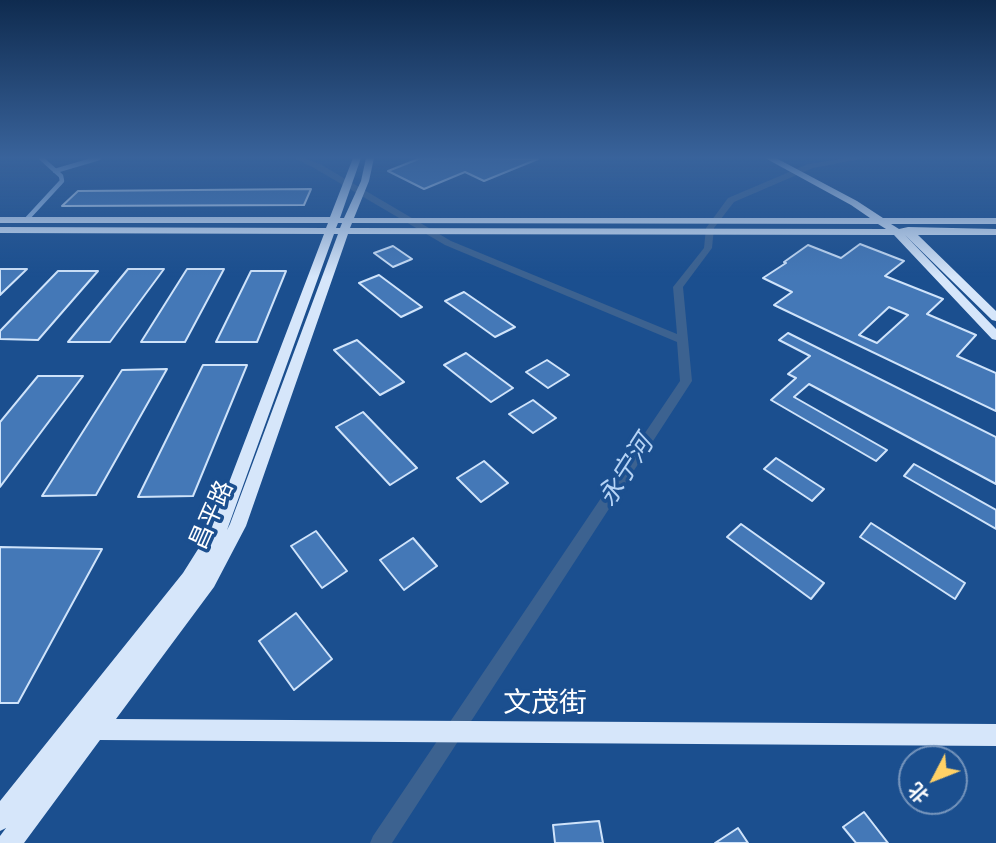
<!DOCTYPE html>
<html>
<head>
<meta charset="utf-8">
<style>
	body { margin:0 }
	#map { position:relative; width:996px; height:843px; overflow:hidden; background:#1b4f8f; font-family:"Work Sans","Noto Sans SC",sans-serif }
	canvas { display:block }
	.north { position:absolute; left:898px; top:745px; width:70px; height:70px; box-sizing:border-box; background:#1b4f8f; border:2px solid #7695bc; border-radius:50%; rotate:228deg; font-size:19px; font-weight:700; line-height:28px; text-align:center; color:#fff }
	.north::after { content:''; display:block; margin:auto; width:24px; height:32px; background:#ffd166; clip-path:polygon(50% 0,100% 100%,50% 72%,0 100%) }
</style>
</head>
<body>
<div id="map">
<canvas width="996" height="843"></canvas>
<div class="north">北</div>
</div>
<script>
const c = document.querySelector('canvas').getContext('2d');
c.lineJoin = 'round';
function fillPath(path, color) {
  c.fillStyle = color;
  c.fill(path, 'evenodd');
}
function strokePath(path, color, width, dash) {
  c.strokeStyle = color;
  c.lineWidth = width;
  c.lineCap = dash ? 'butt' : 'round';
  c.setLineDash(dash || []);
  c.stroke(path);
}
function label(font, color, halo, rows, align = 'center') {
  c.font = font + ' "Work Sans","Noto Sans SC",sans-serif';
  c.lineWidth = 7;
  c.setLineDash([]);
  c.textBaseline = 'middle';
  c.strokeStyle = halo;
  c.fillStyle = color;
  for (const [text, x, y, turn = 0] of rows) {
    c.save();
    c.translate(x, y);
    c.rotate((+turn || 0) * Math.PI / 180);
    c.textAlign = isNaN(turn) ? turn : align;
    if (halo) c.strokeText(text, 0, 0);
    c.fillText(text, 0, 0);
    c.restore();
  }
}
const canal = new Path2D(`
	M294,158H304L320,164L451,241L677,334L673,287L704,248L706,228L728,198L808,164L846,158H866L813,168L734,202L714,228L712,248L683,287L692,381L392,843H370L373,836L680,381L677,342L445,245L314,168Z`);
const building = new Path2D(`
	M421,158L538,159L484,181L465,172L424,189L388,171Z
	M311,189L304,205L62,206L78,191Z
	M860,244L904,261L885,276L943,299L927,314L976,335L957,356L996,373V411L774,305L792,292L763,278L786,263L784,262L808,245L841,258ZM889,307L908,315L877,343L859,335Z
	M393,246L412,259L393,267L374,253Z
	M0,269H27L0,295Z
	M128,269H164L110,342H68Z
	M187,269H224L185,342H141Z
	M58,271H98L38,340L0,339V331Z
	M251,271H286L257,342H216Z
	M379,275L422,307L401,317L359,283Z
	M464,292L515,327L495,337L445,301Z
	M788,333L996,437V484L809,384L794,397L887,450L876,461L771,400L796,378L788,374L810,356L779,340Z
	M357,340L404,382L380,395L334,350Z
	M466,353L513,388L491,402L444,365Z
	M547,360L569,375L548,388L526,372Z
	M203,365H247L193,496L138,497Z
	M167,369L96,495L42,496L122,370Z
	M38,376H83L0,487V422Z
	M533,400L556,418L533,433L509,414Z
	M363,412L417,468L390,485L336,427Z
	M776,458L824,489L812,501L764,469Z
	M484,461L508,483L481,502L457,478Z
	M914,464L996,510V529L904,476Z
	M871,523L965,583L955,599L860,537Z
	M741,524L824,583L811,599L727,537Z
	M316,531L347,571L322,588L291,546Z
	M413,538L437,566L404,590L380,560Z
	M0,547L102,549L18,703H0Z
	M296,613L332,659L294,690L259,641Z
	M864,812L888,843H856L843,827Z
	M599,821L603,843H555L553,825Z
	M738,828L748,843H715Z`);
const street = new Path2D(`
	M55,171L99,158
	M26,220L62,181L61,176L41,158`);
const secondary = new Path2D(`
	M353,158H361L340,218H344L361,181L366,158H374L369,181L354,218H870L851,205L765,158H776L857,201L883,218H996V224H891L899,229L908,227L996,229V235H918L996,311V321L992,320L905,235L996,329V340L992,339L894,235L348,234L246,526L214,587L116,719L996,724V746L100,740L24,843H0V836L6,828L0,831V801L183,573L212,527L324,234L0,233V227L326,228L328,223H0V217H330ZM338,223H342L340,228H336ZM352,223L878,224L886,229L350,228ZM334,234H338L230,524L227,530Z`);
const streetNames = [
	["昌平路",212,515,-66]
];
const waterNames = [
	["永宁河",626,471,-57]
];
const nearStreetnames = [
	["文茂街",545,704]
];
fillPath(canal, '#3c6290');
fillPath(building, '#4478b7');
strokePath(building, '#cfe3fa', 2);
strokePath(street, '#a9c9ee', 4.5);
fillPath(secondary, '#d6e6fa');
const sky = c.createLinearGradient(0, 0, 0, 277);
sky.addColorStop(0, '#0f2b4f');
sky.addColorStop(0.57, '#39639b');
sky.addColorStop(1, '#39639b00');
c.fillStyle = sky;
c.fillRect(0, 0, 996, 277);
label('24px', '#fff', '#1b4f8f', streetNames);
label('italic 26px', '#b5d3f5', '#1b4f8f', waterNames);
label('28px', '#fff', '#1b4f8f', nearStreetnames);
</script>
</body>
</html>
